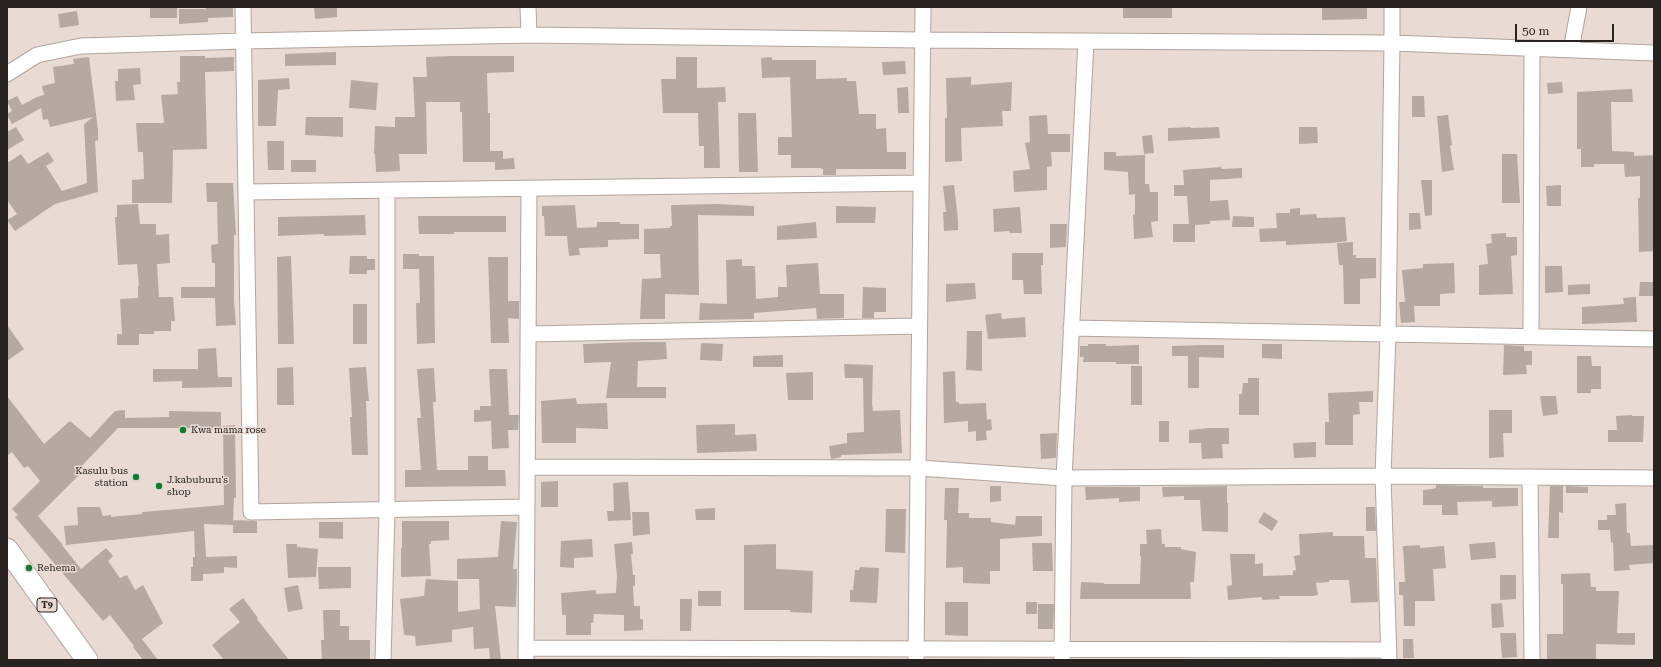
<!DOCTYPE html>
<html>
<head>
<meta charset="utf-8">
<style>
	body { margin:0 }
	#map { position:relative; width:1661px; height:667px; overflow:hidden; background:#e9dbd4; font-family:"Roboto Serif",serif }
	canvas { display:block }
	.frame { position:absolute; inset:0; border:8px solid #282321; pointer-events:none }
	.scale { position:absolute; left:1515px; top:24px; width:99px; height:18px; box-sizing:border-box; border:2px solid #282321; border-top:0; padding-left:5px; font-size:12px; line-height:14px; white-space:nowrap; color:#282321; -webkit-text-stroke:3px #e9dbd4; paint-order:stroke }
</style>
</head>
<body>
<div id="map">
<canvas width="1661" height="667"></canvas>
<div class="frame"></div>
<div class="scale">50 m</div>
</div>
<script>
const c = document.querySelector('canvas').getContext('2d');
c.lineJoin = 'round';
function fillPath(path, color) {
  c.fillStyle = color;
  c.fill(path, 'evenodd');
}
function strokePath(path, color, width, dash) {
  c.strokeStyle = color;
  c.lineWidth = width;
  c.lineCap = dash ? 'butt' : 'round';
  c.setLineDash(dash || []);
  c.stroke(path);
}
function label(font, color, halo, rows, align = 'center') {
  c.font = font + ' "Roboto Serif",serif';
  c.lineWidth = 3;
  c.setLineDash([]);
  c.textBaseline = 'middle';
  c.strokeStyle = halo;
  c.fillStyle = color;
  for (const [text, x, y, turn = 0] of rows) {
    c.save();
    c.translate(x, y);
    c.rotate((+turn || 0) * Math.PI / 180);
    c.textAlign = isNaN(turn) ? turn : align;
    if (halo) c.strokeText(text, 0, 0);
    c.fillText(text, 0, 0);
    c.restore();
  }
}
const building = new Path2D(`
	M150,7H177V18H150Z
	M206,7H233V17L208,18V22L179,24V9H206Z
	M314,7H337V17L315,19Z
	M1123,7L1172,8V18H1123Z
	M1322,7H1367V19L1322,20Z
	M77,11L79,25L60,28L58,14Z
	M336,52V65L285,66V54Z
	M180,56H205V58L234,57V71L205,72L207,149L173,150L172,203H132V180L144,179L143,152H138L136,123H164L161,95L178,94L177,82H180Z
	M451,56H514V72L487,73L488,113H490V151H503V159L514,158L515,169L495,170V162H463L462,112H460V102H426L427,154H399L400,171L376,172L375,154H374L375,126L395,127V117H415L413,77H427L426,57Z
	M89,57L98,130V140L95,141L98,192L55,204L15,231L7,220L17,214L7,200V163L21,154L28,164L48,152L54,161L46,166L62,191L87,183L84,124L93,117L50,127L48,119L43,120L41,108L12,124L7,115V114L12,111L7,101L17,96L22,105L37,97L44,95L42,86L55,83L53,67L74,64L73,59Z
	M676,57H697V88L725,87L726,102H718L720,168H704V146H699L698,113H663L661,79H676Z
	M772,57V60H816V79L847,78V81H856L859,114H876V129L886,128L887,152H906V169H836V175H823V169L820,168H791V155H778V137H792L790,77L762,78L761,58Z
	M905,61L906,74L883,75L882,62Z
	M140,68L141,84L133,85L135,100L116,101L115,81H118V69Z
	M971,77V85L1012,82L1011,111H1002L1003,126L961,128L962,161L945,162V118H947L946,78Z
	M289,78L290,89L278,90L276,126H258V80Z
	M351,80L378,83L376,110L349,108Z
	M1562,82L1563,93L1548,94L1547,83Z
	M908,87L909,113H898L897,88Z
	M1632,89L1633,102H1611L1612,151L1634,152V156L1654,155V251L1639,252L1638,198H1640V176L1625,177L1624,164H1594V167H1581V149H1577V92Z
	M1412,96H1424L1425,117H1412Z
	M738,113H756L758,172H739Z
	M1047,115L1048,134H1070V152H1051L1052,166L1047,167V190L1014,192L1013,171L1030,169L1025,143L1030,142L1029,116Z
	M1448,115L1452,145L1450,146L1454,170L1442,172L1437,116Z
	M306,117H343V137L305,135Z
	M16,127L24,140L7,150V132Z
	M1191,127V128L1219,127L1220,138L1168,141V128Z
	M1299,127H1317L1318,143L1299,144Z
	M1152,135L1154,153L1144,154L1142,136Z
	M267,141H284V170H268Z
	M1104,152H1116V156L1145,155V184H1149L1150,192H1158V221L1151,222L1153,237L1134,239L1133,215L1135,214V194L1129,195L1128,172L1104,170Z
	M1502,154H1517L1520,203H1502Z
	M291,160H316V172H291Z
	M1221,167L1222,169L1242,168V178L1210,180V201L1228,200L1230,220L1210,221V224L1195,225V242H1173V224H1189L1187,196H1174V185H1184L1183,170Z
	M1421,180H1432V215L1425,216Z
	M206,183H233L236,235H234V300L236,325L216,326L215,298H181V287H215V263H212L211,245L218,244L217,202H207Z
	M954,185L958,220V230L944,231L943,212H946L943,186Z
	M1561,185V206H1547L1546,186Z
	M138,204L140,224H156V235L169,234L170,263L157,264L159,297H173L175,321H171V331H154V334H139V345H117V334H122L120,299L138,298V286H139L137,264L118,265L115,217H117V205Z
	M718,204L754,206V216L698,215L699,295L665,294V319H640L642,279L661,278L660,254H644V229L670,228V226H672L671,205Z
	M575,205L577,228L597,227V222H620V224H639V239L608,240V247L579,248L580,255L569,256L567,236H545L544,216H542V206Z
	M836,206L876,207L875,223H836Z
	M1020,207L1022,233H1010L1009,231L994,232L993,209Z
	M1300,208V215L1316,214L1317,218L1345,217L1347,241L1332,243L1286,245V241L1260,242L1259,229L1277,228L1276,213H1290V209Z
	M1409,213H1420L1421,229L1409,230Z
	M365,215L366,235L324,236V234L278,236V217Z
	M418,216H506V232H454V234H419Z
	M1233,216L1254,217V227H1232Z
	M816,222L817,238L777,240V226Z
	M1050,224H1067L1066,247L1050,248Z
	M1506,233V237H1517V255L1511,256L1513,294L1479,295V265L1488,264L1486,244L1492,243L1491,234Z
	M1353,242V255H1356V258H1376V278L1360,279V304H1344L1343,265H1339L1337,243Z
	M1012,253H1043V265H1041L1042,294H1024L1023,280H1012Z
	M403,254H419V256H434L435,343L417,344L416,303H420L419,269H403Z
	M291,256L294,344H278L277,257Z
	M350,256H367V259H375V270H367V274H349Z
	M488,257H508V301H519V319L508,318L509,343H491Z
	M742,259V266H755L756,299L778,297V287H787L786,265L818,263L820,294H844V318L817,319L816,308L754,313V319L699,320L700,303L727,304L726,260Z
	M1454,263L1455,293L1440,294V306H1414L1415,322L1401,323L1399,302H1405L1402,270L1423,268V264Z
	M1545,266H1562L1563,292L1545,293Z
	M1640,282H1654V296H1639Z
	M975,283L976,299L946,302V284Z
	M1590,284V294L1568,295V285Z
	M863,287L886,288V312H874V318H862Z
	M1636,297L1637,322L1582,324V307L1624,304L1623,298Z
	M353,304H367V344H353Z
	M1001,313L1002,319L1025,317L1026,337L988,339L985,315Z
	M7,325L24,349L7,361Z
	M967,331H982V371L966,370Z
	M634,342H666L667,359L638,361L637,387H666V398H606L611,362L584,363L583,344Z
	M701,343L723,344L722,361L700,360Z
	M1088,344H1106V346L1139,345V364H1116V362H1083L1084,357H1080V346H1088Z
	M1262,344H1282V359L1262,358Z
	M1204,345H1224V358L1199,357V388H1188V356H1172V346Z
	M1504,345L1524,346V351H1532V365H1526L1527,374L1503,375Z
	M216,348L218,377H232V387L182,388V381L153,382V369H198V349Z
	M783,355V367H753V356Z
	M1577,356H1591L1592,366H1601V389H1591V393H1577Z
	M844,364L873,365L872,404L873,411L900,410L902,453L841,455V457L831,459L829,446L847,443V433L864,432L863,378H845Z
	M1131,366H1142V405H1131Z
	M293,367L294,405H277V368Z
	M366,367L369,401H366L368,455H352L350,417H352L349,368Z
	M434,368L436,402H433L437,470H468V456H488V470H505L506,486L405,487V470H421L417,418H421L417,369Z
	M489,369H507L509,415H519L518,430H508L509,448L492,449L491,421L474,422V410H480V406H491Z
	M955,371L956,402H959V404L986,403L987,420L991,419L992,430L986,431L987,440L976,441V431L968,432V421L944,423L943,372Z
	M813,372V400H788L786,373Z
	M1248,378H1259V415H1239V394H1242L1243,383H1248Z
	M1373,391V402H1359L1360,414L1353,415V445H1325V422H1329L1328,393Z
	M7,396L44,444L70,421L90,438L115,411L125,410V418L169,417V411L221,412V428H118L77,471L80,474L38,516L63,545H62L81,569L106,548L113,556L108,561L120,578L127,575L135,590L143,585L163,623L142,639L158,660H143L133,647L134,646L110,615L103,621L15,517L18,515L12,509L40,481L28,466L24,468L12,452L7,456Z
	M1540,396H1556L1558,414L1543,416Z
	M576,398L577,404L607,403L608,429L576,428V443H542L541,401Z
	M1489,410H1512V433H1503L1504,457L1489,458Z
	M1632,415V416H1644L1643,442H1608V430H1617L1616,416Z
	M1159,421H1169V442H1159Z
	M735,424V435L756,434L757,451L697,453L696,425Z
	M235,425L236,498H234L233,525L204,524L206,557L237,556V568L224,567V573L203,574V581H191V567H193V557H195L194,531L66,545L64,526L78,525L77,507H100L103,516L111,515V517L142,514V512L224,505L223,426Z
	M1210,428H1229V444H1222L1223,458L1202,459L1201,443H1189V430Z
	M1057,433L1056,458L1041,459L1040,434Z
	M1316,442V457L1294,458L1293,443Z
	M558,481V507H541V482Z
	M628,482L631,520L608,521L607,511H614L613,483Z
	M1436,485L1483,486V488H1518V506L1492,507V501L1457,502L1458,515H1442V505H1423V490L1432,489L1436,488Z
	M990,486H1001V501L990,502Z
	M1227,486V503H1228V532L1202,531L1200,500H1184V496L1163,497L1162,487Z
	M1550,486H1563V513L1559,512V538H1548Z
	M1566,486L1588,487V493H1566Z
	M1085,487H1140V501L1119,502V498L1086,500Z
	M945,488H959L958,513H969V518H991V522L1015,525L1016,516H1042V536L1000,539V571H990V584L963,583V567L946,568L947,520H944Z
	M1626,503L1627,533H1630L1631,546L1654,545V563L1629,565L1630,570L1614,571L1613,542L1611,543L1610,530H1598V520H1607V515H1616L1615,504Z
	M1366,507H1375L1376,531H1366Z
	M715,508V520H696L695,509Z
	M886,509H906L905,553L885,552Z
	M632,512H649L650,534L633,536Z
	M1264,512L1278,521L1272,531L1258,522Z
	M233,520L257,521V533H233Z
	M402,521H449V540L431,541V544H429L431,576L401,577V548H402Z
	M501,521L517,522L513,569H517V583L516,607L495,606L501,660H490L489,648L474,649L473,627L452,630V642L416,646L415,636L404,635L400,599L424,596L426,579L458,581V612L480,609L479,579H457V559L498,557Z
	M319,522H343V539L319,538Z
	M1161,529L1162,544H1165V547H1181V549L1196,552L1194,582H1190L1191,599H1080L1081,582L1104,583V584H1140L1141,556H1140V544H1147L1146,530Z
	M1333,532V536H1364L1365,558H1376L1378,602L1351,603L1349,580H1329V582L1316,583L1318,595L1313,596H1279L1280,599L1262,600V597L1228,600L1227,586L1232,585L1230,554H1255V564L1263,563V576L1293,575V571L1296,570L1294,556L1300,555L1299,534Z
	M592,539L593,557L574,558V568L560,567L561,541Z
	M632,542L633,554H631L633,575H635V586H633L634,606H640V619H643V630L624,631V615L594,614L593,623H591V635H566V615H562L561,593L596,590V594L616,593L617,576L614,544Z
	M1495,542L1496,558L1471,560L1469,544Z
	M1032,543H1052L1053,571H1033Z
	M286,544H297V547L318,549L316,577L288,578Z
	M776,544V569L813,571L812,613L790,612V610H744V545Z
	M1420,545V548L1444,546L1446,568L1433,569L1435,601H1415V626H1404L1403,595H1399V582H1405L1403,546Z
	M318,567H351V588L319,589Z
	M860,567L879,568L877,603L850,602V590H853L855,570H859Z
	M1590,573L1591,587H1596V591H1619L1617,633H1635V645L1596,644V660H1547V634H1563V584H1561V574Z
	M1500,575H1516V599L1500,600Z
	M298,585L303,609L288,612L284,588Z
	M698,591H721V606H698Z
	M243,598L258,618L257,619L289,660H224L212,645L240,622L229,609Z
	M680,599H692L691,631H680Z
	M945,602H968V636L945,635Z
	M1026,602H1037V614H1026Z
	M1502,603L1504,627L1492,628L1491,604Z
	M1038,604H1054L1053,629H1038Z
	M323,610H340V626H349V640H370V660H322L321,640H324Z
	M1500,633H1516L1517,657L1502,658Z
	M1403,639H1413L1414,658H1403Z`);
const minor = new Path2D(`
	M243,7L251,512L527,507
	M528,7L529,35
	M1571,50L1579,7
	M7,74L37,55L81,46L244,41L529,35L922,40L1392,43V7
	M246,192L920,183
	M1071,328L1654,339
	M528,334L919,326
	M1531,336L1532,48
	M527,467L919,468L1064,478L1383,476L1654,478
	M1530,477L1532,660
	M526,648L1389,650
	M916,659L923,7
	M1062,659L1064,478L1086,41
	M383,660L387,511V190
	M526,660L529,188
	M1389,660L1383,476L1388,334L1392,43L1654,53`);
const highway = new Path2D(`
	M7,549L87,660`);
const markers = [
	[183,430,4,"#117d31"],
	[136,477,4,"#117d31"],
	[159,486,4,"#117d31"],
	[29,568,4,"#117d31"]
];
const shields = [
	[47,605,20]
];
const shieldNames = [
	["T9",47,605]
];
const poiNames = [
	["Kwa mama rose",191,430],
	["Kasulu bus",128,471,"right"],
	["station",128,483,"right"],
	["J.kabuburu's",167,480],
	["shop",167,492],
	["Rehema",37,568]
];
fillPath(building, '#b6a9a2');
strokePath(minor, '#b1a49d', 17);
strokePath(highway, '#b1a49d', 23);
strokePath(minor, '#fff', 15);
strokePath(highway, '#fff', 21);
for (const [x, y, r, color] of markers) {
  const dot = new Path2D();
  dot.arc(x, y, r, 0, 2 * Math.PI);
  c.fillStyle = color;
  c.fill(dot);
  strokePath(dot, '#e9dbd4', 1.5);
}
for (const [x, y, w] of shields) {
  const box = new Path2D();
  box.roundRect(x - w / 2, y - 7, w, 14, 3);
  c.fillStyle = '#e9dbd4';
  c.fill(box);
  strokePath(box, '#282321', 1);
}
label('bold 9px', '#282321', null, shieldNames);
label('10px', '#282321', '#e9dbd4', poiNames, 'left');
</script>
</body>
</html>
